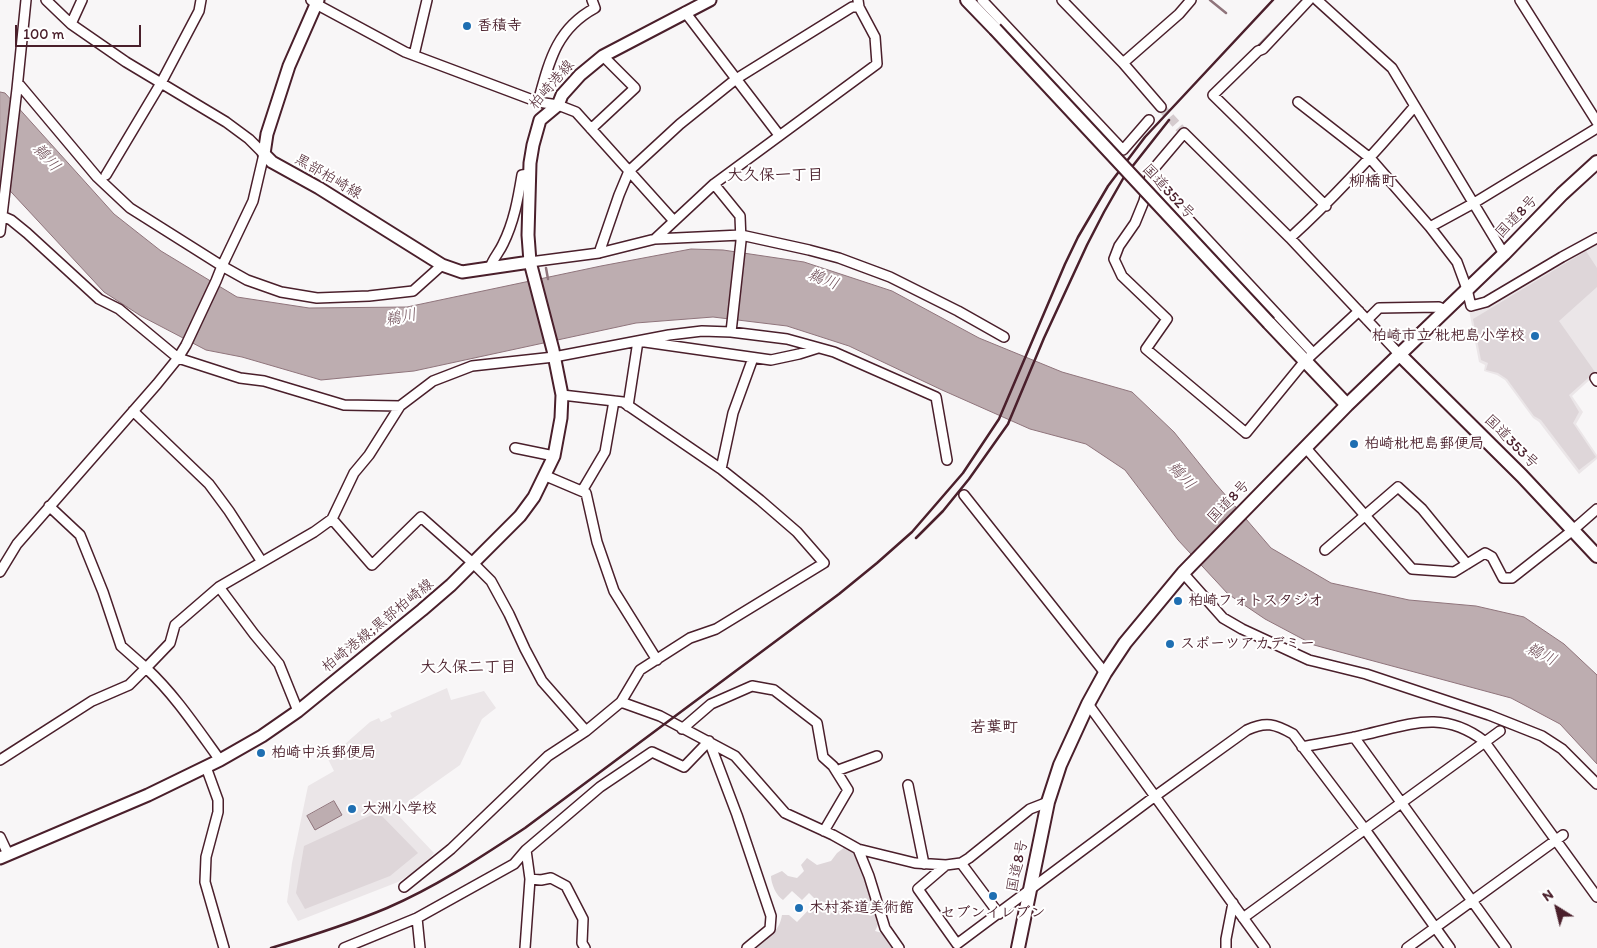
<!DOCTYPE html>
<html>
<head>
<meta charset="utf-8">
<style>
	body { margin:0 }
	#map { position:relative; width:1597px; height:948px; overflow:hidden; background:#f8f6f7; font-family:Itim,sans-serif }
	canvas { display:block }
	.north { position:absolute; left:1532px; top:883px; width:50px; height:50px; -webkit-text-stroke:4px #fff; paint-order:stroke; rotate:324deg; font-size:14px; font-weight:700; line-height:20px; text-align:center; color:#4a1f2b }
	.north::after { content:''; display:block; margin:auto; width:18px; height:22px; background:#4a1f2b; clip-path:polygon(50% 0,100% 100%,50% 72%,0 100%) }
	.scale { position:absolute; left:15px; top:25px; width:126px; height:22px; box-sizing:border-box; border:2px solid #4a1f2b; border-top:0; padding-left:6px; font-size:15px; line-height:18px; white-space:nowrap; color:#4a1f2b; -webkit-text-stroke:4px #fff; paint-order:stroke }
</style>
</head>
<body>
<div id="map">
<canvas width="1597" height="948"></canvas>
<div class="north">N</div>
<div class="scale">100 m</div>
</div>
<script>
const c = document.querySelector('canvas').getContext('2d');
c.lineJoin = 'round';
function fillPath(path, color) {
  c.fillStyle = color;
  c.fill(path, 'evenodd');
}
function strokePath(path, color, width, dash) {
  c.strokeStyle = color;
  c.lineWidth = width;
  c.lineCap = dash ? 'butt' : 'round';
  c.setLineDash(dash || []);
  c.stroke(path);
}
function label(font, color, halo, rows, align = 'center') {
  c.font = font + ' Itim,"Klee One",sans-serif';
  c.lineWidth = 4;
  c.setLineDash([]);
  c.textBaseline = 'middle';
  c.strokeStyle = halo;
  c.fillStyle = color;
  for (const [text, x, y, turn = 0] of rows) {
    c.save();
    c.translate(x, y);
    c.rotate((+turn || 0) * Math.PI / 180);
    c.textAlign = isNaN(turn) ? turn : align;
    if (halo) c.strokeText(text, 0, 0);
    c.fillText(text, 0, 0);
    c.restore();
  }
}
const built = new Path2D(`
	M1597,239V378L1595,375L1572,396L1583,412L1576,424L1597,455V459L1579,474L1539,422L1533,418L1505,380L1497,375L1484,371L1485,365L1479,362L1469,310L1485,306Z
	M447,688L451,700L484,691L496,708L482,719L460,765L405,804L396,813L434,853L420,868L398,882L298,921L287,902L292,863L308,786L334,771L328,759L370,722L379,718L381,722L392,717L390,713Z`);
const green = new Path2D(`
	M1586,251L1597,268V287L1559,321L1595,372L1569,395L1579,412L1573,423L1596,457L1579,470L1541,420L1534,416L1507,379L1498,373L1486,370L1488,363L1481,360L1473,319Z
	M378,812L418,853L390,876L305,909L296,893L304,846Z
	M845,847L856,855L865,867L879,923L875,931L882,933L895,948H756C767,935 779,934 782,915H789L797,922L817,901L809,893L802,900L792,891L783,900C776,896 771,883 771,876L782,871L788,876L797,878L804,871L801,865L807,858L817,865L831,861L837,853Z`);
const water = new Path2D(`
	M0,92L5,93L114,214L161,251L237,297L309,308L407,307L601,266L691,249L723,250L804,262L892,291L979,338L1062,372L1132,392L1174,432L1215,483L1271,548L1331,583L1409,600L1476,606L1524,617L1564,644L1597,675V764L1560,724L1511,698L1314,645L1265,619L1228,594L1178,540L1125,470L1086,444L1030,429L942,390L849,346L787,326L713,317L636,323L414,371L321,380L242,357L206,350L141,316L104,292L0,180Z
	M334,801L342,815L315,830L307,816Z`);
const stream = new Path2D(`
	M1210,0L1226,13
	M1259,45L1303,0
	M546,268L548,279`);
const minorTunnel = new Path2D(`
	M1161,107L1184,133`);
const minor = new Path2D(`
	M311,0L316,4L405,52L538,102L558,105L576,112L674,221
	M982,0L1123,150L1149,120
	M1062,0L1123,63L1179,14L1191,0
	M1309,0L1263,49L1258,51L1213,95L1326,206
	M1317,0L1392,68L1504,254
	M1520,0L1597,122
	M685,12L779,135
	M71,24L82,0
	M414,55L427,0
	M1123,63L1161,107
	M18,83L97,177L130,208L222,266L247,280L281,292L317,298L369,296L413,291L442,265
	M538,102C549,62 556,29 595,8L592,0
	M1298,102L1370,158L1430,227L1457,262L1467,289L1471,306L1486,302L1562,257L1597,238
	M591,129L635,88L603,56
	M106,175L161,83L199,11L201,0
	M1150,178L1313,353
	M714,184L740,216L741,241L731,332
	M2,216L11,220L27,233L99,299L119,309L178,358L240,378L264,381L344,405L400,406
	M1430,227L1474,203L1597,128
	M0,232L17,89L26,0
	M1290,238C1335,197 1375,153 1414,107
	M655,239L741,235L809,250L839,258L890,277L958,311L1004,337
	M599,253L619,195L629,171L680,124L736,79L852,7H859
	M530,262L599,253L655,239L714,184L877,64L875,37L859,7L858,0
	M490,268C493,258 499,253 503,244C514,222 518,199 522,175L529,174
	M1359,311L1304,362L1246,433L1146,349L1167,319L1122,276L1114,259L1119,246L1135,223L1144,201L1151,172L1184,133L1290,238L1400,355
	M1367,320L1379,308L1439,307L1445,310
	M1595,378L1597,381
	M628,406L638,341L771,360L799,354L818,348
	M133,411L209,484L229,511L262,562
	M1305,447L1412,569L1454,572L1485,553L1492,557L1503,578H1512L1573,530L1597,509
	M515,448L554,456
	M721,469L733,413L753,358
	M546,476L586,493L597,542L614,591L657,660
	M582,491L605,452L614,401
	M964,495L1105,673
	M332,519L372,565L421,517L474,564L491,581L509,614L525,649L542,681L586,731
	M1325,550L1398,487L1422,509L1467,564
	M0,572L17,544L157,384L178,358L186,345L216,281L222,266L253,201L264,154L249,139L226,122L126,62L71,24L46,0
	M1183,573L1223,618L1242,629L1309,660L1366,674L1489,715L1542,736L1562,749L1597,784
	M219,587L254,634L279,664L298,711
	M621,702L660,716L735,756L785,813L833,835L858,849L915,863L946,865L961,863L969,858L1030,809L1048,802
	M1088,704L1265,948
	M682,729L711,704L752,686L774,690L817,723L823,757L833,766L848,790L824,831
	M1354,737L1506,948
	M709,741L737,815L771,916L770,929L747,948
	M1302,747C1322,743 1343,740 1363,735C1409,725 1442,709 1484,741L1597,897
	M0,760L92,701L129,685L146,668L121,646L103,592L80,535L49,506
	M220,760C196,727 175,695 146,668L170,643L175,625L219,587L314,532L332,519L354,473L369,455L400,406L433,381L472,366L554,357L669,335L702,331L731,332L787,339L834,352L936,397L947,460
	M206,767L218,800V812L206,857L205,882L224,948
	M836,771L877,756
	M908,785L924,864
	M0,837L8,854
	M858,849L869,876L885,928L899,948
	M961,863L999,914
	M946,865L918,889L957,944L1154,797L1247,730C1266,721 1275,724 1293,734L1364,828L1450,948
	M530,879L541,880L551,878L566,886L583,919L582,943L585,948
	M404,887L451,849L548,756L586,731L621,702L640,670L690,638L716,629L824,563L797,532L760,500L721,469L623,402L562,395
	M1243,918L1500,731
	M344,948L417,918
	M420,948L417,918L514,864L526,850L600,787L652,752L684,767L709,741
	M525,948L530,879L526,850
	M1226,948V939L1233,903
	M1407,948L1563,835`);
const major = new Path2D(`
	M318,0L289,66L267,134L264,154L272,162L319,188L442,265L462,272L530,262
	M0,858L148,795L220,760L262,736L298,711L422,610L451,585L520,516L534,497L554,456L561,418L562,395L553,350L530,262L528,235L530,163L533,145L540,120L558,105L562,95L580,75L603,56L710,0`);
const highway = new Path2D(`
	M967,0L995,29
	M1269,323L1347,405
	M1400,355L1522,476L1597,556
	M1018,948L1048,802L1060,765L1088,704L1105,673L1125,643L1183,573L1262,492L1347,405L1504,254L1562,194L1597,162`);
const rail = new Path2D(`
	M916,538L943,511L969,479L1008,424L1044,338L1087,245L1104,212L1124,177L1169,120
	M271,948C311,936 349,924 387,908C436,887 481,857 525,828L839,594L877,563L912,532L963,473L999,419L1065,264L1078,237L1108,186L1145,137L1273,0`);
const highwayBridge = new Path2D(`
	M995,29L1269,323`);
const markers = [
	[467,26,5,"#1f6fb2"],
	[1535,336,5,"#1f6fb2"],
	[1354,444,5,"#1f6fb2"],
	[1178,601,5,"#1f6fb2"],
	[1170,644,5,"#1f6fb2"],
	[261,753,5,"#1f6fb2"],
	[352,809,5,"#1f6fb2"],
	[993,896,5,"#1f6fb2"],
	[799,908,5,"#1f6fb2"]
];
const poiNames = [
	["香積寺",477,26],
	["柏崎市立 枇杷島小学校",1525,336,"right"],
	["柏崎枇杷島郵便局",1364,444],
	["柏崎フォトスタジオ",1188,601],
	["スポーツアカデミー",1180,644],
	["柏崎中浜郵便局",271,753],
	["大洲小学校",362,809],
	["木村茶道美術館",809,908],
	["セブンイレブン",993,913,"center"]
];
const streetNames = [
	["柏崎港線",552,85,-49],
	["黒部柏崎線",328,177,30],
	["国道352号",1168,192,47],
	["国道8号",1517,217,-46],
	["国道353号",1511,442,45],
	["国道8号",1229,502,-46],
	["柏崎港線;黒部柏崎線",378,626,-39],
	["国道8号",1018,866,-78]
];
const waterNames = [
	["鵜川",46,158,47],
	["鵜川",823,280,21],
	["鵜川",401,318,-11],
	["鵜川",1181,476,46],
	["鵜川",1541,655,27]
];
const neighbourhoodNames = [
	["大久保一丁目",775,176],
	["柳橋町",1373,182],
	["大久保二丁目",468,668],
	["若葉町",994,728]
];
fillPath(built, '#ebe6e8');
fillPath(green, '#ded6d9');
fillPath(water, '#bdadb0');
strokePath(water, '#8f747b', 1);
strokePath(stream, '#8f747b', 2.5);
strokePath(minorTunnel, '#d5cbce', 9, [9, 4.5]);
strokePath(minor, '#4a1f2b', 12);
strokePath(major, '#4a1f2b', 15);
strokePath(highway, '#4a1f2b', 16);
strokePath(minor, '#fff', 9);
strokePath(major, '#fff', 11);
strokePath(highway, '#fff', 12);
strokePath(rail, '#4a1f2b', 2.5);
strokePath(highwayBridge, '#4a1f2b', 16, []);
strokePath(highwayBridge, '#fff', 12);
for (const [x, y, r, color] of markers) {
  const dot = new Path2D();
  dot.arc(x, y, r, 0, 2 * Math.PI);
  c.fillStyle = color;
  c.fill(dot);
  strokePath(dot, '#fff', 2);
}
label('bold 15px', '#4a1f2b', '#fff', poiNames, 'left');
label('15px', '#4a1f2b', '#fff', streetNames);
label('italic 16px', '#72515a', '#fff', waterNames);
label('bold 16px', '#4a1f2b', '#fff', neighbourhoodNames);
</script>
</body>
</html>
